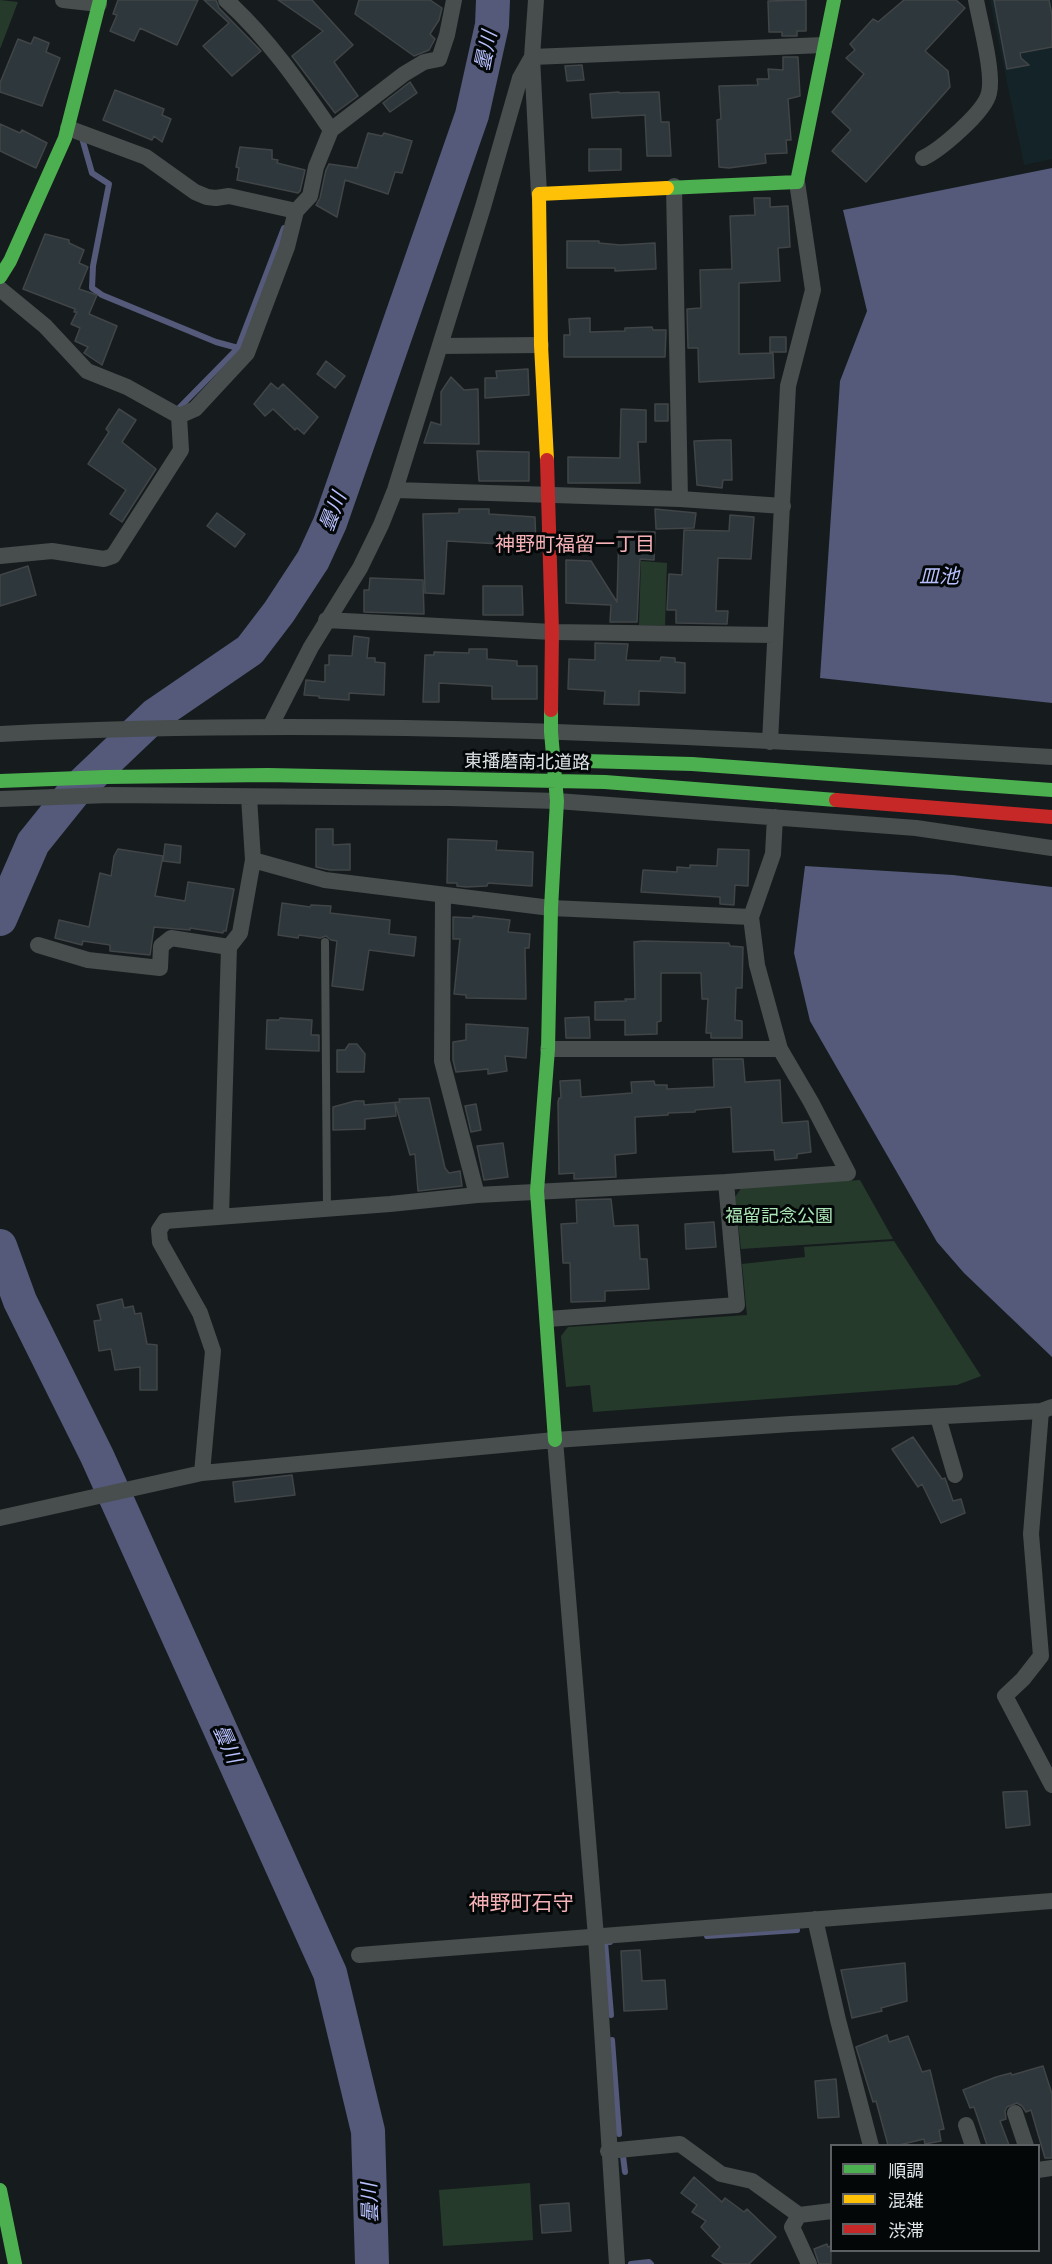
<!DOCTYPE html>
<html>
<head>
<meta charset="utf-8">
<style>
	body { margin:0 }
	#map { position:relative; width:1052px; height:2264px; overflow:hidden; background:#161c1d; font-family:Lato,"Noto Sans JP",sans-serif }
	canvas { display:block }
	.legend { position:absolute; left:830px; top:2144px; width:210px; height:108px; box-sizing:border-box; background:#040708; border:2px solid #5c6062; margin:0; padding:8px 10px; list-style:none; font-size:18px; color:#e0e6e8 }
	.legend li { display:flex; align-items:center; gap:12px; height:30px }
	.legend b { width:30px; border:2px solid #5c6062 }
</style>
</head>
<body>
<div id="map">
<canvas width="1052" height="2264"></canvas>
<ul class="legend">
<li><b style="height:8px;background:#4caf50"></b>順調</li>
<li><b style="height:8px;background:#ffc107"></b>混雑</li>
<li><b style="height:8px;background:#c62828"></b>渋滞</li>
</ul>
</div>
<script>
const c = document.querySelector('canvas').getContext('2d');
c.lineJoin = 'round';
function fillPath(path, color) {
  c.fillStyle = color;
  c.fill(path, 'evenodd');
}
function strokePath(path, color, width, dash) {
  c.strokeStyle = color;
  c.lineWidth = width;
  c.lineCap = dash ? 'butt' : 'round';
  c.setLineDash(dash || []);
  c.stroke(path);
}
function label(font, color, halo, rows, align = 'center') {
  c.font = font + ' Lato,"Noto Sans JP",sans-serif';
  c.lineWidth = 6;
  c.setLineDash([]);
  c.textBaseline = 'middle';
  c.strokeStyle = halo;
  c.fillStyle = color;
  for (const [text, x, y, turn = 0] of rows) {
    c.save();
    c.translate(x, y);
    c.rotate((+turn || 0) * Math.PI / 180);
    c.textAlign = isNaN(turn) ? turn : align;
    if (halo) c.strokeText(text, 0, 0);
    c.fillText(text, 0, 0);
    c.restore();
  }
}
const built = new Path2D(`
	M990,0H1052V159L1024,165Z`);
const green = new Path2D(`
	M0,0L18,2L0,49Z
	M641,561L667,563L665,625H639Z
	M860,1180L893,1239L741,1249L735,1197L742,1187Z
	M894,1241L981,1376L957,1385L593,1412L590,1385L566,1387L561,1336L568,1327L747,1315L742,1264L805,1257L804,1247Z
	M530,2183L533,2240L443,2246L439,2190Z`);
const water = new Path2D(`
	M1052,168V703L820,678L840,381L867,311L843,210Z
	M805,866L953,875L1052,887V1357L964,1273L937,1242L810,1021L794,953Z`);
const stream = new Path2D(`
	M82,138L92,173L109,184L93,266L92,288L102,295L216,342L238,348
	M179,408L238,348L284,228
	M707,1936L797,1930
	M610,1942H605L611,2015
	M612,2040L619,2134
	M623,2156L625,2172
	M631,2264L649,2262L651,2264`);
const river = new Path2D(`
	M0,919L33,843L74,792L155,715L250,650L279,612L313,560L330,523L472,115L492,25L493,0
	M0,1246L20,1301L97,1456L330,1973L368,2131L372,2264`);
const building = new Path2D(`
	M118,0H198L177,45L140,28L134,41L110,31L117,15L113,14Z
	M204,0H216L219,8L261,51L232,76L203,46L229,23Z
	M278,0H312L353,45L334,62L358,96L335,113L292,56L323,31Z
	M359,0H430L442,8L439,20L430,34L435,39L429,50L414,56L355,14Z
	M806,0V31H797V36H782V32H769L768,1Z
	M904,0H956L965,8L925,51L948,71L950,87L866,182L832,151L851,130L832,112L864,74L846,58L855,50L850,44L873,19L878,22Z
	M994,0H1049L1052,15V47L1020,53L1021,58L1029,65L1007,69Z
	M34,37L49,43L46,52L60,58L42,106L0,92V83L18,39L31,44Z
	M783,57H798L800,96L788,99L791,140H786L787,153L765,154L766,163L729,168L719,167L717,120L721,119L719,86L758,85L757,79H769L768,69L783,70Z
	M582,65L584,80L567,81L565,66Z
	M410,82L417,93L390,112L383,103Z
	M115,90L164,109L162,115L171,119L162,142L154,136L152,140L103,120Z
	M619,92V93L659,92L661,122H669L671,156H647L645,115L592,118L590,94Z
	M0,124L20,133L22,130L47,143L36,168L0,151Z
	M368,133L382,136L384,133L412,141L402,173L395,172L388,194L345,180L337,217L316,205L320,198L326,170L329,164L357,168Z
	M240,147L272,150V159L278,160L277,163L305,170L300,191L298,193L237,180L239,168L236,167Z
	M589,149H621V170L589,171Z
	M754,198H770V207L788,206L790,247L778,248L780,281L739,283V354L773,353L774,378L699,382L698,348H688L687,309L701,308L700,270L732,269L730,216L755,215Z
	M45,234L69,240V243L84,250L79,263L88,267L79,289L97,295L89,314L117,326L102,365L84,353L88,347L75,341L80,328L71,324L77,312H74L75,309L23,289Z
	M567,241H599V243L620,245L655,243L656,269L615,271V268H567Z
	M590,318V332L625,331V328L652,327L653,330H666L665,357H564V335H570L569,319Z
	M770,337H786V352H770Z
	M326,361L345,376L335,388L317,374Z
	M528,369L529,395L485,398V378H497L496,371Z
	M451,377L464,390L478,389L479,444L424,443L431,422L441,425V392Z
	M271,383L278,389L283,384L318,417L304,434L297,428L295,430L273,409L265,416L254,404Z
	M655,404H668V421H655Z
	M119,409L136,420L122,442L156,469L122,522L110,514L126,490L88,464L109,432L106,429Z
	M621,409L646,410V442H638L640,483H568V457L620,458Z
	M718,440H731L732,480H723L722,488L697,485L694,441Z
	M477,451L529,452V481H479Z
	M459,509H489V514L535,517L536,546L447,541L444,594L425,593L423,514L459,513Z
	M655,509L696,513L694,528L656,529Z
	M217,513L245,534L235,547L207,526Z
	M730,515L754,517L751,559L718,558L716,611H728L727,624L676,623V610H667L669,574L682,575L684,530L729,531Z
	M619,531L655,532L654,560L640,559L637,622H610L611,605L566,603V560L591,561L617,602Z
	M28,566L36,595L0,606V575Z
	M370,578L423,580L424,614L364,612V590H369Z
	M483,586H522L523,615H483Z
	M354,636L369,638L367,658H375V662L385,663L384,695L349,693V700L319,698V696L304,695L306,680L325,682V665H329V655L352,656Z
	M595,643L628,644L626,660L660,661L661,657L675,658V662L685,663V693L639,691V705L604,704L605,691L568,689L569,659L595,660Z
	M469,649H487V659L517,661V666H537V699H492V686L439,683V702H423L425,655H434V652L469,653Z
	M316,829H333V845L350,844V870H330L316,867Z
	M448,839L497,841L496,850L533,852L532,886L488,883L487,886L466,887L457,886V883H447Z
	M165,844L181,846L180,863L163,861Z
	M118,849L163,856L155,896L185,901L188,882L234,889L226,931H223V933L190,928V930L154,927L150,955L110,951V945L83,941L82,945L55,938L59,920L89,927L100,873L111,876L114,856Z
	M718,849L749,850L748,886L735,885L734,905L720,904V897L641,892L643,870L677,872V867L690,868V865L717,866Z
	M282,903L310,907L311,905L331,906L330,913L390,920L389,934L416,937L414,956L369,950L363,990L332,986L337,941L331,940L326,936L320,938L299,935L298,938L278,935Z
	M473,916L510,920L508,932L530,934L529,948H525L526,999L466,998V995L454,994L460,939H453V917L473,918Z
	M643,941L729,943L730,946L743,947L742,988H736L735,1020L742,1021V1038H711V1033H706L708,999H702L701,973H661V1021L657,1022V1034L625,1035V1020H595V1002L626,1001L625,999H635L634,942Z
	M589,1017L590,1038H566L565,1018Z
	M280,1018L312,1020L311,1035H319V1051L266,1049L267,1020H279Z
	M466,1024L528,1028L526,1058L505,1056L507,1071L488,1074V1069L456,1072L453,1060V1042L466,1040Z
	M349,1044H357L365,1054L364,1072H337V1050H345Z
	M713,1059H743L745,1082L780,1080L782,1123L808,1121L811,1152L797,1154V1158L775,1160L774,1150L733,1152L731,1107L695,1110V1112L668,1113V1115L635,1117L636,1153L615,1155L616,1177L574,1179V1173L559,1174L558,1102L559,1098H561L560,1081L580,1080L581,1097L632,1093L631,1082L654,1081L655,1085H667V1089L714,1087Z
	M429,1098L445,1168L449,1173L460,1171L462,1186L418,1191L415,1154L410,1155L395,1103L396,1116L365,1119V1129L333,1130V1107L355,1101H364V1105L400,1102L399,1099Z
	M476,1104L481,1130L471,1132L465,1106Z
	M503,1143L508,1177L484,1180L477,1146Z
	M611,1199L614,1226L638,1225L640,1259H647L649,1289L605,1291V1301L571,1302L570,1263H563L561,1224L577,1223L576,1200Z
	M714,1222L716,1247L686,1249L685,1224Z
	M122,1299L124,1308L133,1306L135,1314L141,1313L147,1344L157,1345V1390H140V1367L115,1370L111,1349L99,1351L94,1321L101,1320L97,1305Z
	M913,1437L942,1479L945,1478L953,1501L961,1499L965,1513L941,1523L922,1484L918,1487L892,1449Z
	M292,1475L295,1495L235,1502L233,1482Z
	M1027,1791L1030,1825L1006,1828L1003,1792Z
	M640,1950L642,1981L665,1980L667,2009L624,2011L621,1951Z
	M905,1963L907,2001L881,2008L882,2011L852,2018L841,1970Z
	M887,2035L889,2042L908,2036L922,2072L930,2070L944,2129L939,2130L941,2141L925,2144L924,2139L899,2145H888L876,2101L873,2102L856,2047Z
	M1043,2066L1052,2094V2158H1045L1031,2110L1026,2112L1022,2106L1017,2103L1007,2107L1005,2111L1006,2119L1000,2121L1009,2145H987L974,2107L970,2108L963,2090L996,2077L1011,2073L1012,2075Z
	M836,2079L839,2117L818,2118L815,2081Z
	M694,2177L722,2202L725,2198L744,2212L747,2209L776,2237L749,2264H724L712,2256L720,2247L701,2227L706,2221L692,2212L697,2205L681,2193Z
	M569,2203L571,2231L542,2233L540,2205Z
	M827,2244L828,2247L831,2246V2264H819L814,2249Z`);
const lane = new Path2D(`
	M325,942L327,1208`);
const street = new Path2D(`
	M63,0L99,4
	M226,0C268,38 299,83 331,130
	M536,0L532,57L539,194
	M532,57L824,45
	M68,128L146,157L195,192L207,197L216,198L229,196L296,211
	M923,158C940,150 985,112 989,93C994,73 980,22 976,0
	M674,186L680,499
	M0,289L45,326L87,371L127,387L179,416
	M441,346L541,345
	M395,490L680,499L783,506
	M0,556L52,551L104,559L113,556L181,450L179,416L195,409L247,353L287,247L296,211L310,196L316,167L331,130L404,74L424,62L439,59L447,35L454,0
	M326,620L552,632L774,635
	M270,727L311,647L360,568L381,525L395,490L483,207L520,78L532,57
	M0,734C350,716 702,736 1052,757
	M770,742L788,386L813,290L797,182
	M0,799L110,795L450,798L557,801L916,828L1052,848
	M253,860L325,880L551,908L751,917
	M443,895L442,1061L477,1195
	M38,945L88,960L160,968L161,946L171,938L229,947
	M548,1049H780
	M221,1216L229,947L240,933L253,860L249,797
	M548,1319L737,1305L726,1182
	M1041,1411L1031,1534L1041,1656L1023,1679L1005,1696L1052,1785
	M938,1417L955,1475
	M555,1440L596,1937L617,2264
	M202,1473L213,1351L200,1313L160,1242L159,1230L165,1221L390,1204L477,1195L726,1182L848,1173L811,1102L780,1049L757,965L751,917L773,854L775,817
	M0,1518L202,1473L555,1440L791,1424L1041,1411L1052,1407
	M815,1919L838,2020L871,2146
	M359,1955L1052,1901
	M1015,2113L1026,2146
	M966,2125L973,2146
	M608,2151L680,2144L721,2174L752,2181L799,2215L832,2211
	M1038,2170L1052,2168
	M799,2215L792,2227L809,2264`);
const fast = new Path2D(`
	M667,188L797,182L834,0
	M0,277L10,261L65,138L100,0
	M551,710V732L557,801L551,908L548,1049L537,1191L555,1440
	M585,761L692,764L1052,790
	M0,781L106,777L268,775L605,782L836,800
	M0,2190L15,2264`);
const slow = new Path2D(`
	M547,460L541,345L539,194L667,188`);
const jam = new Path2D(`
	M547,460L552,632L551,710
	M836,800L1052,817`);
const streetNames = [
	["東播磨南北道路",527,762,1]
];
const parkNames = [
	["福留記念公園",779,1216]
];
const waterNames = [
	["曇川",486,51,-78],
	["曇川",333,512,-69],
	["皿池",939,577],
	["曇川",227,1744,66],
	["曇川",370,2203,-92]
];
const neighbourhoodNames = [
	["神野町福留一丁目",575,545]
];
const quarterNames = [
	["神野町石守",521,1903]
];
fillPath(built, '#132327');
fillPath(green, '#263a2c');
fillPath(water, '#55597a');
strokePath(stream, '#55597a', 6);
strokePath(river, '#55597a', 34);
fillPath(building, '#2e373c');
strokePath(building, '#414547', 1.5);
strokePath(lane, '#474e4d', 8);
strokePath(street, '#474e4d', 16);
strokePath(fast, '#4caf50', 14);
strokePath(slow, '#ffc107', 14);
strokePath(jam, '#c62828', 14);
label('18px', '#e0e6e8', '#040708', streetNames);
label('18px', '#abe6b7', '#040708', parkNames);
label('italic 20px', '#b7c0fd', '#040708', waterNames);
label('20px', '#f6b2b7', '#040708', neighbourhoodNames);
label('21px', '#f6b2b7', '#040708', quarterNames);
</script>
</body>
</html>
